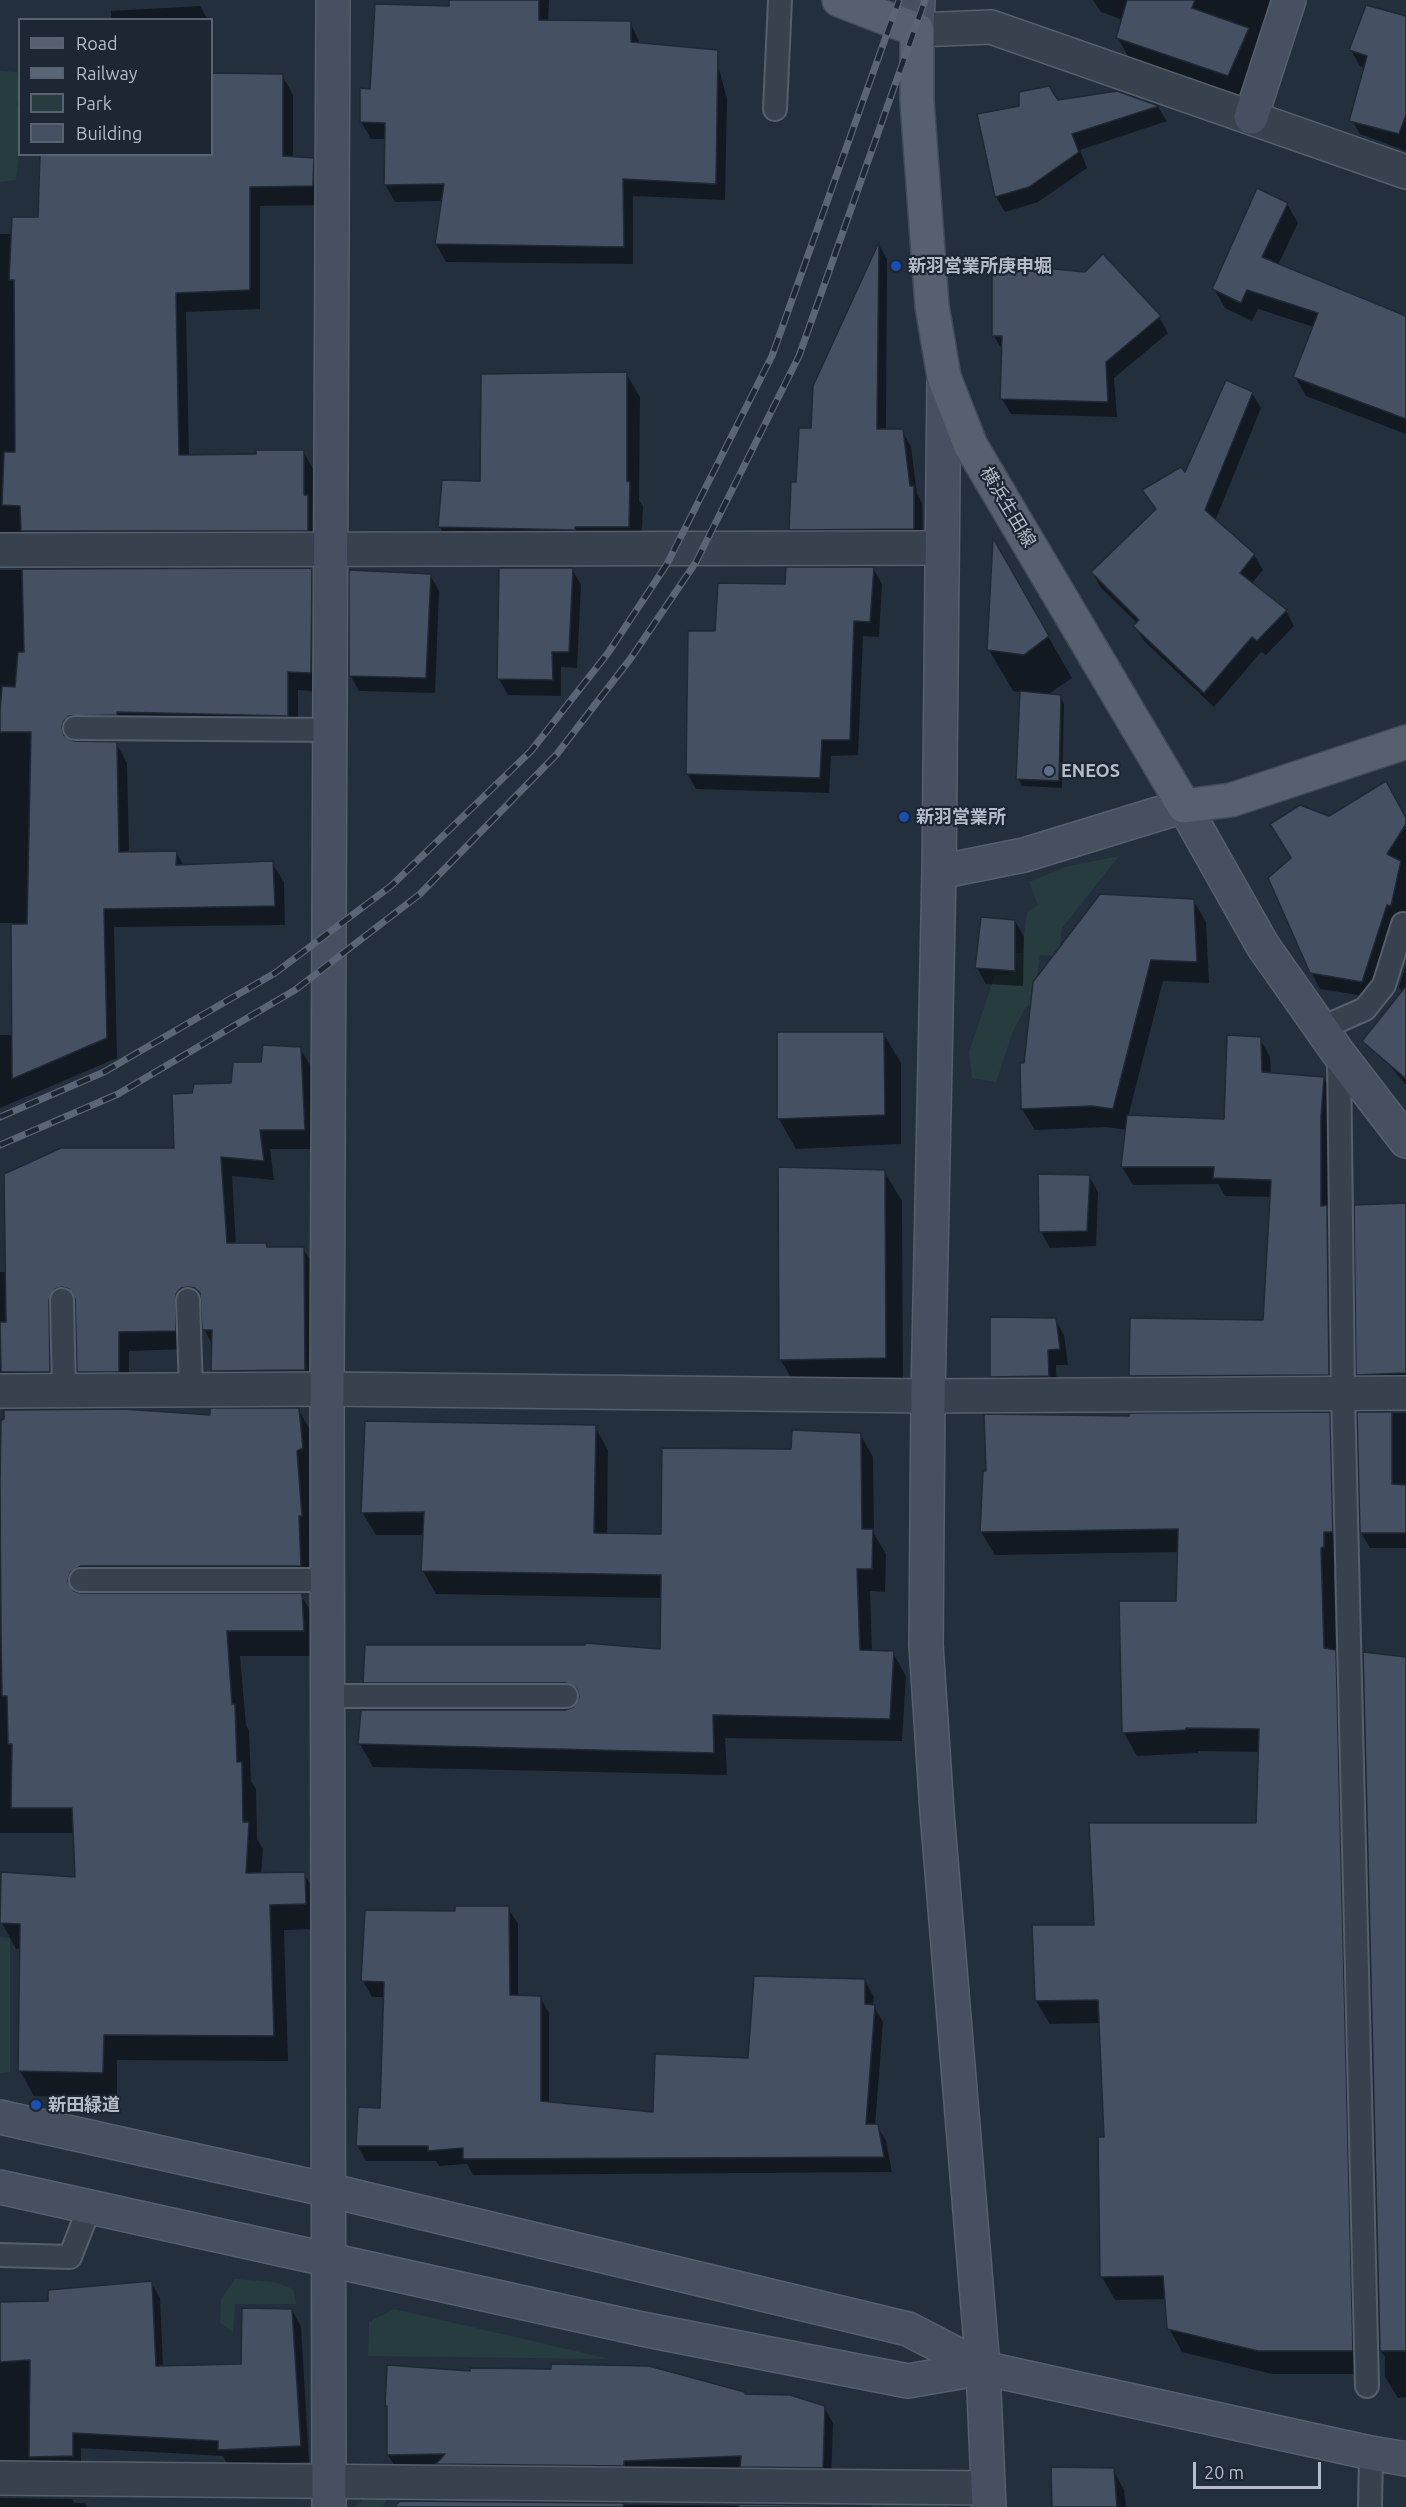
<!DOCTYPE html>
<html>
<head>
<meta charset="utf-8">
<style>
	body { margin:0 }
	#map { position:relative; width:1406px; height:2507px; overflow:hidden; background:#242f3e; font-family:Ubuntu,sans-serif }
	canvas { display:block }
	.legend { position:absolute; left:18px; top:18px; width:195px; height:138px; box-sizing:border-box; background:#1d2633; border:2px solid #59626f; margin:0; padding:8px 10px; list-style:none; font-size:18px; color:#b4bcc9 }
	.legend li { display:flex; align-items:center; gap:12px; height:30px }
	.legend b { width:30px; border:2px solid #59626f }
	.scale { position:absolute; left:1193px; top:2462px; width:128px; height:27px; box-sizing:border-box; border:3px solid #b4bcc9; border-top:0; padding-left:8px; font-size:18px; line-height:21px; white-space:nowrap; color:#b4bcc9; -webkit-text-stroke:4px #1d2633; paint-order:stroke }
</style>
</head>
<body>
<div id="map">
<canvas width="1406" height="2507"></canvas>
<ul class="legend">
<li><b style="height:8px;background:#56606e"></b>Road</li>
<li><b style="height:8px;background:#5a6575"></b>Railway</li>
<li><b style="height:16px;background:#263c3f"></b>Park</li>
<li><b style="height:16px;background:#455162"></b>Building</li>
</ul>
<div class="scale">20 m</div>
</div>
<script>
const c = document.querySelector('canvas').getContext('2d');
c.lineJoin = 'round';
function fillPath(path, color) {
  c.fillStyle = color;
  c.fill(path, 'evenodd');
}
function strokePath(path, color, width, dash) {
  c.strokeStyle = color;
  c.lineWidth = width;
  c.lineCap = dash ? 'butt' : 'round';
  c.setLineDash(dash || []);
  c.stroke(path);
}
function label(font, color, halo, rows, align = 'center') {
  c.font = font + ' Ubuntu,"Noto Sans JP",sans-serif';
  c.lineWidth = 4.5;
  c.setLineDash([]);
  c.textBaseline = 'middle';
  c.strokeStyle = halo;
  c.fillStyle = color;
  for (const [text, x, y, turn = 0] of rows) {
    c.save();
    c.translate(x, y);
    c.rotate((+turn || 0) * Math.PI / 180);
    c.textAlign = isNaN(turn) ? turn : align;
    if (halo) c.strokeText(text, 0, 0);
    c.fillText(text, 0, 0);
    c.restore();
  }
}
const green = new Path2D(`
	M0,71L17,72L20,93L17,105L20,108V148L16,180L0,182Z
	M1119,856L1062,928L1059,956L1040,955L1034,1003L1026,1007L1013,1031L996,1082L972,1078L969,1052L995,975H1009L1012,953H1022L1027,912L1038,905L1029,882L1065,867Z
	M0,1937L10,1938V2072L0,2073Z
	M235,2279L275,2282L293,2289L296,2304H235L233,2332L220,2323L221,2299Z
	M394,2309L610,2359L368,2356L369,2322Z
	M367,2496L387,2497L383,2507H355Z
	M939,2501L950,2507H871L872,2504Z`);
const shadow = new Path2D(`
	M451,0H549L548,21L630,22L640,44L709,51L719,69L727,99L725,200L633,196V264L446,262L436,244L443,201L395,202L385,184L386,139H371L361,122L371,90L451,8Z
	M1093,0H1271L1249,72L1240,95L1129,58L1118,38L1123,20L1101,12Z
	M200,6L208,20H111V11Z
	M1406,18V151L1360,134L1351,118L1365,68L1360,66L1351,50Z
	M212,75H282L293,95V158L313,159L324,178V205L260,206V309L186,312L189,456L303,451L314,471V509L318,516V549L0,555V234H12L40,219L212,154Z
	M1117,92L1158,107L1167,121L1080,150L1087,168L1038,202L1005,212L996,197L978,115Z
	M1287,204L1298,223L1278,265L1406,318V434L1306,396L1295,377L1314,327L1258,309L1252,321L1225,308L1214,289Z
	M879,245L887,259L886,431H902L911,447L917,494L922,503L923,545H799L790,529L798,484L812,430L814,386Z
	M1159,317L1168,333L1114,378L1117,417L1011,414L1002,399L1003,351L994,336Z
	M626,373L640,397L639,500L643,506L641,550H453L440,527L481,482Z
	M1252,393L1261,408L1215,521L1254,555L1263,570L1251,584L1286,611L1294,626L1266,655L1261,652L1214,707L1144,641L1135,626L1137,623L1101,588L1093,573L1156,511L1144,491L1186,475Z
	M994,543L1072,678L1047,695L1060,696L1064,704L1062,788L1022,786L1018,778L1022,692L1013,691L989,650Z
	M873,568L882,584L879,637L863,636L858,755L831,756L829,793L696,789L687,773L716,633Z
	M572,569L581,585L577,668L561,667V696L508,695L499,679Z
	M0,570H311L322,589V692L298,690V735H80L73,743H116L127,763L129,853L176,852L184,866L272,863L284,882L285,925L114,927L117,1058L0,1108V1035H13V923H0Z
	M430,575L439,591L435,693L359,691L350,675Z
	M1329,818L1406,820V928L1377,998L1320,989L1311,972L1292,859Z
	M1193,900L1206,922L1209,983L1163,981L1128,1117L1225,1121L1260,1039L1270,1057L1271,1074L1324,1078L1334,1097L1339,1392L1141,1394L1131,1376L1265,1322L1272,1197L1225,1196L1218,1184L1133,1185L1122,1167L1127,1130L1106,1127L1035,1130L1022,1109L1026,1064Z
	M982,918L1015,921L1024,937L1023,986L986,984L977,968Z
	M1406,965V1085L1378,1051L1402,992L1399,987Z
	M883,1033L901,1063V1144L796,1149L779,1119Z
	M300,1048L311,1067L315,1149H270L274,1180L232,1176L236,1245L267,1248H303L314,1267L315,1389L224,1390L213,1371V1346L204,1329L202,1306L200,1305L192,1307L186,1349L129,1351V1390L90,1391L79,1371L77,1306L74,1305L65,1308L60,1391H0V1272H7L176,1150L193,1094L232,1085L262,1063Z
	M884,1171L902,1201L903,1388L798,1389L780,1359Z
	M1089,1176L1098,1192L1096,1246L1050,1248L1041,1232Z
	M1406,1204V1390H1367L1358,1374Z
	M1055,1319L1064,1335L1068,1365H1056L1057,1392H1001L992,1376Z
	M298,1409L313,1435L315,1591H96L87,1594L301,1595L316,1620L317,1656H240L246,1725L249,1731L251,1781L256,1789L257,1839L263,1849L261,1874H304L319,1899L320,1929L284,1930L288,2061L117,2060V2098L34,2096L20,2071L21,1949H16L2,1923V1874L76,1879L75,1833H0V1507L3,1411L124,1410L211,1417Z
	M1406,1413V1548H1370L1361,1532L1358,1414Z
	M1329,1414L1343,1437L1337,1570L1334,1571L1336,1652L1348,1674L1365,2374H1272L1182,2352L1169,2328L1166,2299L1115,2300L1102,2277L1105,2139L1101,2023L1050,2024L1036,2001L1095,1926L1257,1824L1260,1752L1198,1751V1753L1137,1756L1124,1733L1177,1602L1179,1552L995,1555L981,1532L1130,1417Z
	M595,1427L608,1450L607,1535L662,1536L792,1450L860,1434L873,1457L874,1534L886,1554L885,1592L870,1591L872,1652L893,1653L906,1676L902,1741L725,1738L727,1775L373,1767L360,1744L566,1711L574,1709L576,1705H377L364,1682L661,1651L662,1598L436,1594L423,1571L425,1535H376L362,1512Z
	M1406,1658V2397L1398,2398L1385,2377V2357L1381,2351Z
	M508,1908L518,1924V1997H540L549,2013V2104L655,2114L749,2059L865,1981L874,1997L873,2005L883,2022L875,2126H877L886,2141L892,2172L473,2175L467,2164L439,2166L436,2161H366L357,2145L381,2110L385,1997H372L363,1981L457,1912Z
	M151,2282L160,2298L163,2367L242,2366L292,2310L301,2326L309,2462L228,2465L223,2456L81,2448V2475L0,2477V2304L49,2303Z
	M471,2372L745,2395L824,2407L833,2423L831,2483L397,2470L388,2455L389,2410L386,2406Z
	M1113,2470L1124,2490L1126,2507H1054Z
	M0,2498L72,2499L74,2503H85L87,2507H0Z
	M401,2502L838,2507H396Z`);
const building = new Path2D(`
	M449,0H539V20L631,21V42L718,50L716,184L623,179L624,247L435,244L444,184L384,185L385,123L360,122V88L370,89L375,4L449,6Z
	M1127,0H1195L1192,8L1249,28L1228,76L1116,38Z
	M1366,5L1406,16V115L1399,134L1349,121L1367,56L1349,50Z
	M212,73L283,74V156L314,158L313,186L250,187V290L176,293L179,455L256,454V450H304V495H308V531H21L20,506L2,505L4,452H15L14,280H9L12,217H38L40,154H212Z
	M1049,86L1058,100L1117,91L1159,106L1072,134L1079,152L1029,187L995,197L977,114L1019,106V92Z
	M1257,188L1288,203L1262,257L1406,316V419L1293,377L1318,313L1247,290L1241,303L1212,289Z
	M879,242L877,429H903L910,486H914V529L789,530L791,482H796L799,428H811L813,386Z
	M1103,254L1161,316L1106,362L1108,402L1000,399L1002,336H992V263L1085,272Z
	M627,372V481L630,482L629,527H575V530L438,527L442,480L480,481L481,374Z
	M1226,380L1253,392L1205,510L1255,554L1240,573L1287,610L1257,641L1252,637L1204,693L1133,626L1139,620L1091,572L1156,509L1142,490L1181,467L1185,472Z
	M993,538L1049,636L1024,655L987,650Z
	M786,567H874L870,622L854,621L850,740H822L820,778L686,774L688,631H715L718,583L785,584Z
	M312,568L311,673L288,672V716L117,712V715L69,716L64,721L62,727L64,735L74,741L117,742L119,852L177,851L176,865L273,861L275,906L104,909L107,1038L12,1079L11,924H27L31,732H0V711L2,686L15,687L18,652H24L22,569Z
	M499,568H573L569,652H552L553,680L497,679Z
	M349,570L431,574L426,678L349,676Z
	M1020,691L1061,695L1059,781L1016,779Z
	M1386,781L1406,818V824L1387,854L1401,861L1391,906L1387,905L1362,982L1310,973L1268,878L1291,858L1270,824L1300,805L1329,816Z
	M1100,894L1194,899L1197,962L1151,960L1113,1109L1092,1106L1021,1109L1020,1063H1024L1033,982Z
	M981,917L1015,920V971L975,968Z
	M1406,986V1079L1362,1041Z
	M777,1032H884L885,1115L777,1119Z
	M1227,1035L1261,1037L1262,1072L1324,1077L1321,1116V1206L1327,1205L1329,1375L1129,1376L1130,1318L1263,1320L1271,1180L1213,1178L1214,1167H1121L1127,1115L1224,1119Z
	M263,1045L301,1047L305,1130H260L264,1161L221,1157L227,1243H266L267,1247H304L305,1370L211,1371L212,1330H202L200,1293L195,1288L188,1287L181,1288L176,1294V1331L119,1332V1372H77L75,1299L69,1289L62,1287L55,1289L49,1300L50,1372H1L0,1322H6L4,1174L61,1148H174L172,1094L192,1093L194,1084L231,1083L233,1062H261Z
	M778,1167L885,1170L886,1358L779,1360Z
	M1038,1174L1090,1175L1087,1231L1039,1232Z
	M1406,1203V1373L1356,1375L1354,1205Z
	M990,1317L1056,1318L1060,1349L1048,1350L1049,1376L990,1377Z
	M210,1408H299L303,1448L297,1451L302,1516H299L301,1566H81L70,1573L68,1581L74,1591L81,1593H302L304,1631H227L232,1704H235L237,1762H242L243,1822H249L246,1873L305,1872L306,1904L270,1905L274,2036L104,2035L103,2073L18,2071L20,1924L0,1923L1,1872L75,1877L72,1808H11L12,1744H8L7,1696H2L1,1636L0,1482L1,1420L4,1419V1410L124,1409L210,1415Z
	M1330,1412L1333,1532H1324V1547L1321,1548L1324,1648L1336,1650L1353,2351H1258L1167,2329L1163,2276L1100,2277L1098,2137H1104L1098,2000L1035,2001L1032,1925H1094L1089,1823H1256L1259,1729L1186,1728V1730L1122,1733L1119,1601H1176L1178,1529L980,1532L983,1471H986L984,1414L1129,1416V1413Z
	M1357,1412H1392V1484L1406,1485V1533H1360Z
	M365,1421L596,1425L594,1533L661,1534L662,1448L791,1449L792,1430L861,1433L862,1529H873L872,1569H857L860,1650L894,1651L890,1719L713,1715L714,1753L358,1744L361,1710H566L573,1707L579,1697L577,1689L566,1683H363L365,1645H585V1643L660,1649L661,1575L421,1571L424,1512L361,1513Z
	M1363,1652L1406,1657V2351H1380Z
	M455,1906H509L510,1995L541,1996V2101L653,2112L655,2054L748,2058L754,1976L865,1979V2004L875,2005L866,2124H878L884,2157L463,2159V2148L428,2151V2146H356L358,2107L380,2108L384,1982L361,1981L365,1910L455,1911Z
	M152,2281L156,2366L241,2364L242,2308L292,2309L301,2446L218,2450V2441L73,2433V2456L29,2457L30,2360L0,2362V2302L48,2301V2290Z
	M551,2364L649,2366L745,2392V2394L790,2395L825,2406L823,2468L740,2467L741,2456L624,2461V2466L436,2464L445,2454L387,2455V2406H385L387,2365L470,2371V2368L551,2369Z
	M1051,2467L1114,2468L1117,2507H1052Z
	M400,2501L624,2503L623,2507H394Z
	M739,2504L822,2505V2507H738Z`);
const lane = new Path2D(`
	M775,109L780,0
	M75,728L330,730
	M1322,1028L1365,1009L1384,985L1403,924
	M1339,1054L1343,1393L1367,2386
	M62,1300L64,1391
	M188,1300L191,1390
	M81,1580H328
	M327,1696H566
	M0,2255L70,2257L90,2206
	M1370,2507L1371,2453`);
const street = new Path2D(`
	M917,30L991,27L1406,172
	M0,550L942,548
	M0,1391L327,1389L928,1396L1406,1393
	M0,2478L987,2488`);
const secondary = new Path2D(`
	M917,30L918,0
	M1251,117L1289,0
	M944,377L939,872L928,1396L926,1645L937,1812L983,2368L989,2507
	M939,872L1024,855L1184,806L1263,946L1339,1054L1406,1141
	M0,2117L328,2190L908,2329L983,2368L1371,2453L1406,2459
	M0,2187L642,2329L908,2381L983,2368
	M329,2507L327,1389L333,0`);
const primary = new Path2D(`
	M839,0L917,30V101L932,306L944,377L971,446L1184,806L1231,800L1406,742`);
const rail = new Path2D(`
	M0,1117L104,1072L275,973L391,886L531,751L608,653L667,564L772,356L899,0
	M0,1145L118,1094L295,990L420,894L557,754L631,658L696,562L799,356L925,0`);
const markers = [
	[896,266,6,"#1a4fb4"],
	[1049,771,6,"#5c6f8a"],
	[904,817,6,"#1a4fb4"],
	[36,2105,6,"#1a4fb4"]
];
const poiNames = [
	["新羽営業所庚申堀",908,266],
	["ENEOS",1061,771],
	["新羽営業所",916,817],
	["新田緑道",48,2105]
];
const streetNames = [
	["横浜生田線",1008,507,59]
];
fillPath(green, '#263c3f');
fillPath(shadow, '#0007');
fillPath(building, '#455162');
strokePath(building, '#1f2835', 1.5);
strokePath(lane, '#565f6c', 26);
strokePath(street, '#565f6c', 36);
strokePath(secondary, '#565f6c', 36);
strokePath(primary, '#414a57', 36);
strokePath(lane, '#38414e', 22);
strokePath(street, '#38414e', 33);
strokePath(secondary, '#465061', 33);
strokePath(primary, '#56606e', 33);
strokePath(rail, '#5a6575', 7);
strokePath(rail, '#1d2633', 4.5, [14]);
for (const [x, y, r, color] of markers) {
  const dot = new Path2D();
  dot.arc(x, y, r, 0, 2 * Math.PI);
  c.fillStyle = color;
  c.fill(dot);
  strokePath(dot, '#1d2633', 2);
}
label('bold 18px', '#b4bcc9', '#1d2633', poiNames, 'left');
label('18px', '#b4bcc9', '#1d2633', streetNames);
</script>
</body>
</html>
